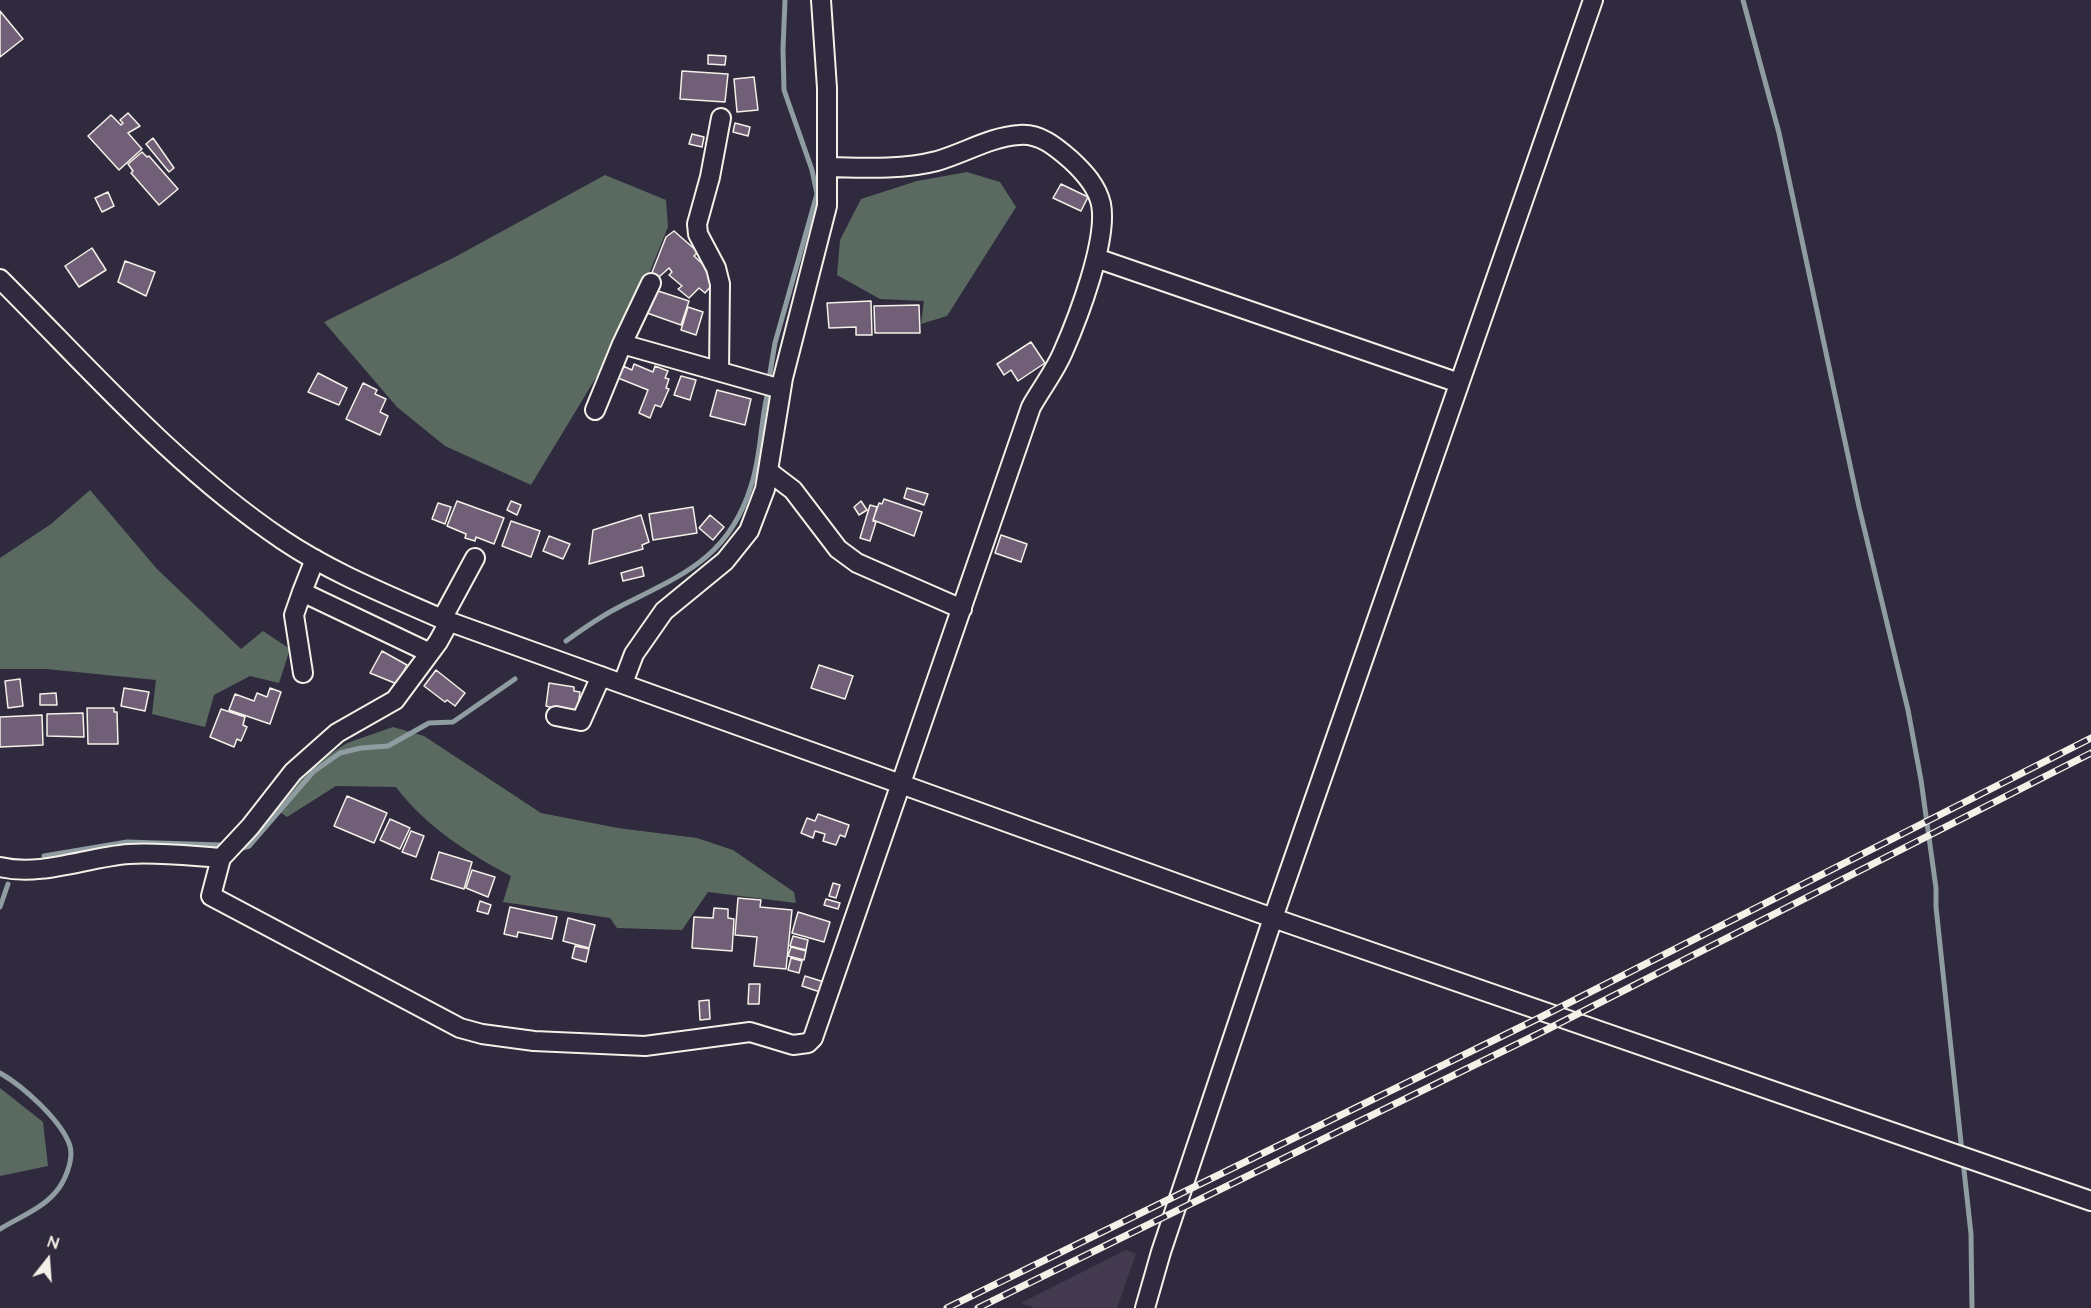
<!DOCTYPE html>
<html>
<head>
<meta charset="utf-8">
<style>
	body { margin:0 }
	#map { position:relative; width:2091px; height:1308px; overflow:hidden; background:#2f2a3d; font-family:"Architects Daughter",sans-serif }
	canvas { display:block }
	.north { position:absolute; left:18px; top:1230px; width:60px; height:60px; -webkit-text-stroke:4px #2f2a3d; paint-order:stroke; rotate:17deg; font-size:16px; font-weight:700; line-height:24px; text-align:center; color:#f4f1e8 }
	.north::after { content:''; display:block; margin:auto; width:21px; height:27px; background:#f4f1e8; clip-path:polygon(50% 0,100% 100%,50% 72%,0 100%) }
</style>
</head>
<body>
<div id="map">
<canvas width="2091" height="1308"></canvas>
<div class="north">N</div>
</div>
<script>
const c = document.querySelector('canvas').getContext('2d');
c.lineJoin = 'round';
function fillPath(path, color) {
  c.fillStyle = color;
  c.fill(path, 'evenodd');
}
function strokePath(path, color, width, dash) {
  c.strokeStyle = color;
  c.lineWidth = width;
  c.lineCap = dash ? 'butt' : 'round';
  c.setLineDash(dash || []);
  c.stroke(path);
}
const built = new Path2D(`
	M1126,1250L1136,1254L1117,1308H1034L1021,1303Z`);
const green = new Path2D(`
	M967,172L1000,182L1016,207L947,316L921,324L924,301L880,299L837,275L840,240L861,199L917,181Z
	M605,175L666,200L668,227L629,323L531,485L445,446L397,407L324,322L455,257Z
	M90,490L157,569L241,649L263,631L290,649L279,683L250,676L214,695L205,727L152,714L156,680L46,669H0V558L51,524Z
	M393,727L424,736L541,813L618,828L697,838L733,850L794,892L796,903L708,892L682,930L617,928L610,918L503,902L511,876C469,854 425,826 396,787L336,786L287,817L273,807L307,769L347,743Z
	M0,1088L43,1122L48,1166L0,1176Z`);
const stream = new Path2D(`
	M1743,0L1779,133L1859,507L1908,710L1921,780L1936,888V907L1962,1152
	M769,379L775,343L817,194L812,170L784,90L783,49L785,0
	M566,641C584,628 601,616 621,606C682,575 729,558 751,486C761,457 760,426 767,396
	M239,849L249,846L313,772L340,753L361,748L388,746L429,723L453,722L515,679
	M44,856L127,842L220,845
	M0,907L8,884
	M0,1073C23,1086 62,1121 70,1146C74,1161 64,1183 55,1193C41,1209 18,1218 0,1229
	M1963,1161L1971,1234L1972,1308`);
const building = new Path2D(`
	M0,11L23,39L0,57Z
	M708,55L726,56L725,65L708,64Z
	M682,71L728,74L725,102L680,99Z
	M754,77L758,110L737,112L734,79Z
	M128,113L140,126L128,133L142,149L119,170L88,136L111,115L121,125L123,123L120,120Z
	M735,123L750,127L748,136L733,132Z
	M692,134L704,137L702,147L689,144Z
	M153,138L174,168L169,172L146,144Z
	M142,152L147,157L149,156L178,189L159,205L131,173L133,171L128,164Z
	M1061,184L1088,197L1081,211L1053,198Z
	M108,192L114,206L102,212L95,198Z
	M674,231L698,252L694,256L709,270L712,285L705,293L699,288L689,298L678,289L682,286L669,275L672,272L669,268L659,277L651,275L666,237Z
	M92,248L106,270L79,287L65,266Z
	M125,261L155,272L146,296L118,282Z
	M655,290L689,301L681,325L647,313Z
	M871,301L872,335H856V327L829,328L827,303Z
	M919,305L920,333H875L874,306Z
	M688,307L703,312L696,335L681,330Z
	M1031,342L1045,363L1018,381L1011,370L1004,375L997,364Z
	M634,364L653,372L655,366L668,371L665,378L669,379L666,388L669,389L661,407L655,405L650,418L639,413L648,390L618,378L623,366L632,370Z
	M318,373L347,388L339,405L308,392Z
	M681,376L696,380L690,400L674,395Z
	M363,383L377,390L375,394L386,399L380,412L388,416L380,435L346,419Z
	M717,390L751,399L745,425L710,416Z
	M907,488L928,494L924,505L904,498Z
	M884,499L922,512L914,536L873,520L879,503L882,504Z
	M457,501L504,518L494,544L476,537L475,541L465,538L466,534L447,526Z
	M511,501L521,505L517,515L507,510Z
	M861,501L867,510L859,515L854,507Z
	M438,503L451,507L445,524L432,519Z
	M870,505L877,507L873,521L876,522L870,541L860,538Z
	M693,507L697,533L653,540L649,514Z
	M641,515L649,542L642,545L643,549L589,564L593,530Z
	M710,515L724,527L713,540L699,528Z
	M511,521L540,531L531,557L502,546Z
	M1001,535L1027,544L1021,562L995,553Z
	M549,536L570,544L563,559L543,551Z
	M642,567L644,576L623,581L621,573Z
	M382,651L407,665L397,684L370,673Z
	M819,665L853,676L845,699L811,688Z
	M436,670L465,693L455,706L447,700L445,702L424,686Z
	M20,679L23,706L8,708L5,681Z
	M549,683L574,687V691L580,692L577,714L546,706Z
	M124,688L149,692L145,711L121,706Z
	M270,688L281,692L270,724L229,710L235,694L254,701L257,693L267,697Z
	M56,693L57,705H40V694Z
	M87,708H114V712H117L118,744H88Z
	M221,709L245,717L243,725L247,727L241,741L237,739L234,747L210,737Z
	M83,713L84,737L47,736V714Z
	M42,715L43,745L0,747V717Z
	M347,796L387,813L374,843L334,826Z
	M818,814L849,825L845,837L840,835L836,845L823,841L825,834L815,831L813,838L801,833L807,818L815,821Z
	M390,819L410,828L400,849L380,840Z
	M411,831L424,836L416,857L402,852Z
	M439,852L472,862L464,889L431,879Z
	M472,870L495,877L488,897L466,888Z
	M833,883L840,885L836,898L829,896Z
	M738,898L761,900L760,907L792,910L786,969L754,966L757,937L735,935Z
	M826,899L840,903L838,909L824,905Z
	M480,901L491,905L488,914L477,911Z
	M510,907L557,917L552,939L518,932L517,937L504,934Z
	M714,908L728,909V918L734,919L732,951L692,948L694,917L713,918Z
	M798,912L830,922L824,942L792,933Z
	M568,918L595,925L589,948L563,941Z
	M793,936L808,940L806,950L790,946Z
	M575,946L589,949L586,962L572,958Z
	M791,947L806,951L804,960L788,956Z
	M791,958L802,961L799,973L788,970Z
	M805,976L824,982L820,992L802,986Z
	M749,984H760L759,1004H748Z
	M709,1000L710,1019L700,1020L699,1001Z`);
const minor = new Path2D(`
	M1096,258L1459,383
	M0,279C91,370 176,468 283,540C332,573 388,595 442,619L1273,918L2091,1201
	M622,344L651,283
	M719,371L720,284L716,268L698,234L697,224L710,177L721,118
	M595,410L622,344L781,389
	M768,471L793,490L838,549L857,563L962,609
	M302,592L315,559
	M442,619L475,558
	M449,622L438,642L395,700L337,733L293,772L250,827L221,858L211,896L460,1028L482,1034L534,1041L645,1046L750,1032L793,1045L808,1043L813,1038L1031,407C1041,389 1055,371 1063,352C1078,318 1108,240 1101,204C1097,186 1084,172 1071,160C1056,147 1040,133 1019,135C990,137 965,153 937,161C902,170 865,168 829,167
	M303,673L294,615L302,592L430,653
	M623,683L634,654L664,611L725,561L749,531L765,489L783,378L827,206V88L821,0
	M556,716L581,721L601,676
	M0,867C41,877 87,857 129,854C159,852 191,856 221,858
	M1145,1308L1161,1252L1273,918L1593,0`);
const rail = new Path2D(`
	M947,1308L1537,1019L2091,738
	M978,1308L1546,1030L2091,753`);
fillPath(built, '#433a4f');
fillPath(green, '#5a6a61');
strokePath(stream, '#8f9ca1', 5);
fillPath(building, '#715f78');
strokePath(building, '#f4f1e8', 1.5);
strokePath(minor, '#f4f1e8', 22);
strokePath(minor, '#2f2a3d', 18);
strokePath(rail, '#f4f1e8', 7);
strokePath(rail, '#2f2a3d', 4.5, [14]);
</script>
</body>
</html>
